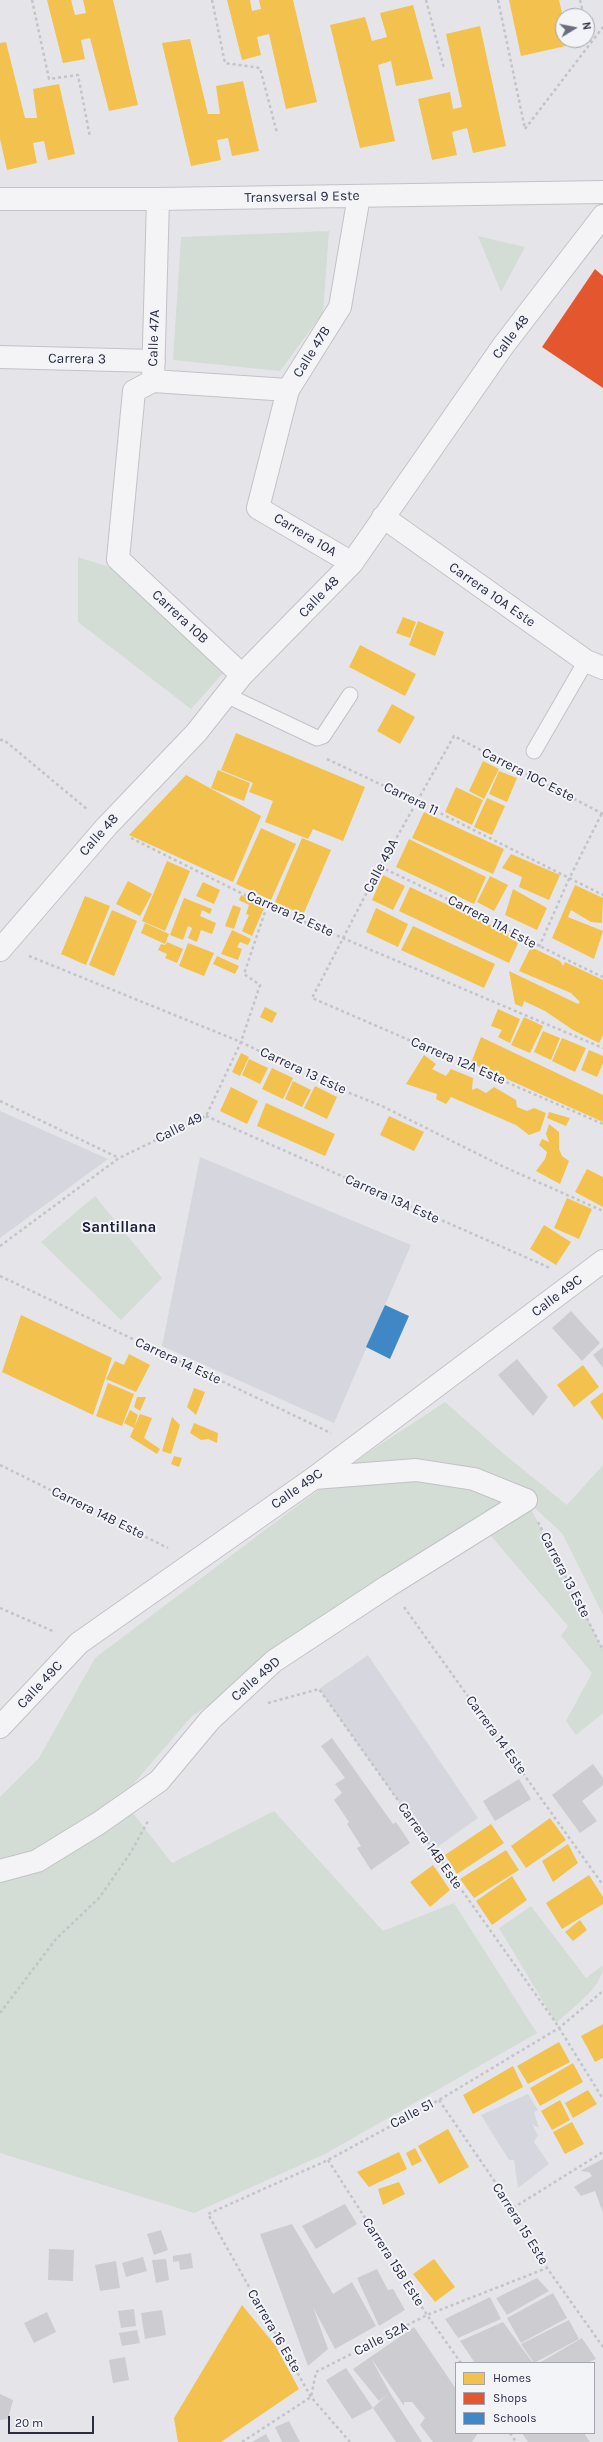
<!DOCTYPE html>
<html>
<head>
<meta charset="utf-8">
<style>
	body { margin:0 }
	#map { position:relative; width:603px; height:2442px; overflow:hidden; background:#e5e5e9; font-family:Karla,sans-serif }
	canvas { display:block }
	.legend { position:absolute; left:455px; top:2362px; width:140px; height:72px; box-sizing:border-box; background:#f3f4f8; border:1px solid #a3a4b0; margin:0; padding:5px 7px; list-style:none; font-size:12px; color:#2a2d44 }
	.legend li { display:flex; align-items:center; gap:8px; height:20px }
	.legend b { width:20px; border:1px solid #a3a4b0 }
	.north { position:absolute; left:555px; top:8px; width:40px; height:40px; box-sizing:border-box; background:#f3f4f8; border:1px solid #a3a4b0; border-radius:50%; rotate:80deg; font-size:11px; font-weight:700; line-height:16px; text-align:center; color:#2a2d44 }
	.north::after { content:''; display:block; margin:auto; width:14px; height:18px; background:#6b6d7e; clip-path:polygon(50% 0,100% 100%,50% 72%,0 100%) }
	.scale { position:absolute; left:8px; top:2416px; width:86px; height:18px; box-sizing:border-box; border:2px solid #2a2d44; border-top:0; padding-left:5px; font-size:12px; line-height:14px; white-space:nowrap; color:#2a2d44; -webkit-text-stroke:3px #f3f4f8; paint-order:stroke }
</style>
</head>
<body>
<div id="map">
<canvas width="603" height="2442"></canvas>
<ul class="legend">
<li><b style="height:11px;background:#f2c14e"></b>Homes</li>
<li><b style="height:11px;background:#e4572e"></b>Shops</li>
<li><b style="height:11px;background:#3f88c5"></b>Schools</li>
</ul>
<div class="north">N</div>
<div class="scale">20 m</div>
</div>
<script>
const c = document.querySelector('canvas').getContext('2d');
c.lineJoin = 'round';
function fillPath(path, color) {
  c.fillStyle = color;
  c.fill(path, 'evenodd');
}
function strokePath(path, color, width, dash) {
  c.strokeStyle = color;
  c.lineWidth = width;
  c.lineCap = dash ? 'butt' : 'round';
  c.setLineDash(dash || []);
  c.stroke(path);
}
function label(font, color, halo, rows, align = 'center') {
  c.font = font + ' Karla,sans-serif';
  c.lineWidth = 4;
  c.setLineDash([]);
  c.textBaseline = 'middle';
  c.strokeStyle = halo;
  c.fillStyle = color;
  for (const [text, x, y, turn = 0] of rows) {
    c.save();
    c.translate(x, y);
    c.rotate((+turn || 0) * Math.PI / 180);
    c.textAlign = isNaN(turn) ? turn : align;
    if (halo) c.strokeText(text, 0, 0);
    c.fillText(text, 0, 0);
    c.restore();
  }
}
const built = new Path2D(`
	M0,1111L108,1159L0,1238Z
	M200,1157L411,1245L334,1423L162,1346Z
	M368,1655L478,1818L433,1850L319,1689Z
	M528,2094L538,2110L534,2112L539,2128L532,2124L538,2135L534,2142L549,2164L518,2188L514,2160H509L481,2115Z`);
const green = new Path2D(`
	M329,231L323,313L280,371L173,360L181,237Z
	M478,236L525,247L501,292Z
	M78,557L112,568L225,671L191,709L78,622Z
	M95,1196L162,1278L121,1320L41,1242Z
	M445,1402L505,1455L567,1505L603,1465V1615L562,1533L526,1500L501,1517L532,1511L603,1650V1713L576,1735L566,1721L592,1673L561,1636L568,1626L485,1529L192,1716L121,1798L172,1863L274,1811L383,1931L454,1903L537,2033L325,2154L194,2213L0,2153V1797L39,1758L95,1658L369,1452Z
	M531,1906L586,1978L603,1965C603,1988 572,2008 556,2023L499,1928Z`);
const homes = new Path2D(`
	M47,0H71L75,15L86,13L83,0H113L138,105L109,111L90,38L81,40L85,59L63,63Z
	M227,0H250L252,11L261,9L259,0H293L317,102L286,109L269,34L257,37L261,55L242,60Z
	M509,0H559L563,17V40H568L570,45L521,56Z
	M413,5L433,79L396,86L391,61L378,65L395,141L360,148L330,25L365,17L372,41L387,37L380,13Z
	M480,26L506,146L473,153L467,128L452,132L457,155L432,160L418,99L450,92L453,109L462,107L446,34Z
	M190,39L208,114H220L216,86L243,81L259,151L232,156L228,138L217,140L221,160L191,166L162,43Z
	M6,42L25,118H37L33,89L59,84L75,154L48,160L44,141L33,143L37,163L7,170L0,139V43Z
	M403,617L416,622L410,638L396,633Z
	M418,621L444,632L435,656L409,645Z
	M360,645L416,674L405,696L349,667Z
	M392,704L415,717L400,744L377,731Z
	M236,733L365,787L343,841L313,829L308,839L265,822L273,801L249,792L253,783L221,770Z
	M483,761L499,769L484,799L469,791Z
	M218,770L250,783L244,801L211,788Z
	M499,771L517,778L507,802L489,794Z
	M186,775L261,816L233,882L129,835Z
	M456,787L483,800L472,825L445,812Z
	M487,798L505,806L492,835L474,827Z
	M424,812L504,849L493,874L412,838Z
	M261,828L296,844L271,900L236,884Z
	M302,838L331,850L303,915L275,902Z
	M409,839L486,877L474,904L396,867Z
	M511,854L560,875L549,900L519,887L522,877L502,868Z
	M167,861L190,871L165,931L142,921Z
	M383,875L405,886L393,910L372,900Z
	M490,876L508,885L494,911L477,902Z
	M128,881L152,894L140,916L116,904Z
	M203,882L220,890L214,904L196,896Z
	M575,885L603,898L602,923L591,922L571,910L568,917L603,931L594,959L552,938Z
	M410,887L520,939L509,963L399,911Z
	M513,889L547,908L537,930L505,915Z
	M241,895L265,906L252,936L242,931L249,915L246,914L249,905L239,900Z
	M85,896L110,906L86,965L61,954Z
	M184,898L212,909L210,914L202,910L200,916L216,923L212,934L201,930L197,942L188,938L192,928L188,926L183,940L170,935Z
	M233,905L241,908L234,929L225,926Z
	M376,908L408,924L398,947L366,932Z
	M112,910L137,921L114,976L89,965Z
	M145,923L169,934L165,944L141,933Z
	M413,926L495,964L484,988L401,950Z
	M232,930L251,939L248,945L240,942L237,947L242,949L238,960L221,954Z
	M167,942L183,949L177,963L165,958L167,954L158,950L161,944L165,945Z
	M188,943L214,953L204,976L179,966Z
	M531,947L560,961L563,966L565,962L603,980V1035L599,1043L573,1030L545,1011L524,1001L522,1007L515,1004L509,971L578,1004L580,1002L571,993L519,971Z
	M217,956L239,966L235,974L213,964Z
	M265,1007L277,1013L272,1023L260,1017Z
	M498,1009L520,1019L510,1043L498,1037L502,1030L491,1026Z
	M524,1017L543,1026L530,1053L511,1045Z
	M543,1031L560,1038L551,1060L534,1052Z
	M481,1037L603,1095V1122L471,1063Z
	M562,1038L586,1048L575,1072L552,1061Z
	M589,1050L603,1056V1063L597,1077L581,1070Z
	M241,1053L249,1057L240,1076L232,1072Z
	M424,1055L436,1064L432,1069L446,1076L451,1069L473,1078L472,1090L477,1088L486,1093L494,1087L516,1100L517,1107L527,1111L534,1108L546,1113L540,1131L529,1135L516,1125L451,1097L446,1104L436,1099L437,1094L406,1084Z
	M249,1059L268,1068L260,1084L242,1075Z
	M272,1068L293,1078L283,1099L262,1089Z
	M293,1081L311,1090L302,1107L285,1099Z
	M315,1086L337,1097L327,1119L304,1108Z
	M231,1087L258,1101L247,1124L220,1111Z
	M266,1103L335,1134L325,1156L257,1126Z
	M549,1112L570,1118L566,1126L547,1118Z
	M389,1116L424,1132L414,1151L380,1135Z
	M549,1124L559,1132V1149L562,1156L569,1161L560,1184L536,1171L545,1159L547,1152L539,1145L542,1139L549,1142L546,1134Z
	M587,1169L603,1177V1207L575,1192Z
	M567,1198L592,1209L579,1239L554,1228Z
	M544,1225L571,1242L556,1265L530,1249Z
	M21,1315L112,1358L93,1415L2,1372Z
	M129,1354L150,1365L136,1392L106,1379L115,1361L124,1365Z
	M583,1365L599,1387L574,1407L557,1385Z
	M108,1383L134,1394L122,1426L96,1416Z
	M194,1388L205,1392L196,1415L187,1407Z
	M603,1392V1420L590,1402Z
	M137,1397H146L140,1411L134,1407Z
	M130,1410L138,1415L134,1428L124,1423Z
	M140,1414L152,1418L144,1438L160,1449L157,1454L130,1437Z
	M172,1417L180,1425L171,1454L162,1451Z
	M194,1423L218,1433L217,1443L208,1439L201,1440L190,1433Z
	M174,1456L182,1458L179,1467L171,1464Z
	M550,1818L566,1840L526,1868L511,1846Z
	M491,1824L504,1843L457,1874L445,1855Z
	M568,1844L578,1863L553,1882L542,1861Z
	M506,1850L519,1870L474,1898L460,1879Z
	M433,1865L450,1890L430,1907L410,1882Z
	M589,1875L603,1897V1904L562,1929L546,1903Z
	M512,1876L527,1900L492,1925L476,1901Z
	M580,1920L587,1930L573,1941L565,1932Z
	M603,2024V2058L595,2062L581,2036Z
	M559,2042L570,2062L528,2084L517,2066Z
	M573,2063L583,2082L540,2106L530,2088Z
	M513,2066L523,2087L473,2114L463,2095Z
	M588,2090L597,2104L573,2118L565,2103Z
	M560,2100L570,2120L552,2130L541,2111Z
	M572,2122L584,2144L565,2154L553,2132Z
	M448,2129L469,2167L439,2184L418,2146Z
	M415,2148L422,2161L412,2166L406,2153Z
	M399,2152L407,2169L369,2187L357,2172Z
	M399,2182L405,2194L383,2205L378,2189Z
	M434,2259L455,2287L435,2302L413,2274Z
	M242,2305L275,2345L299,2389L221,2442H178L174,2418Z`);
const shops = new Path2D(`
	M595,269L603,276V388L542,347Z`);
const schools = new Path2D(`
	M385,1305L409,1316L390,1359L366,1347Z`);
const building = new Path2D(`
	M571,1311L600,1343L582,1361L552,1328Z
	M603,1347V1368L593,1355Z
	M517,1359L548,1397L533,1416L498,1375Z
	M332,1738L393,1824L396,1822L410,1843L371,1870L357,1848L361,1846L347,1824L349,1822L334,1800L342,1793L335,1784L345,1778L321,1746Z
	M593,1764L603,1778V1785L582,1801L597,1821L580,1833L552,1795Z
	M519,1779L531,1799L495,1821L483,1801Z
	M603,2159V2213L595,2191L581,2196L574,2187L592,2176L589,2172L580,2171Z
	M345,2204L357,2224L316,2249L302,2226Z
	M292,2224L333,2294L352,2282L376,2326L335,2349L313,2307L328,2349L308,2366L260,2234Z
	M161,2230L168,2250L154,2255L147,2234Z
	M49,2249L74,2250L73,2281L48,2280Z
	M191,2253L193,2268L180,2270L179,2261L173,2262V2256Z
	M143,2257L147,2271L126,2277L122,2263Z
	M166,2259L169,2280L156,2283L152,2260Z
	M116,2261L120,2288L100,2291L95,2265Z
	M377,2269L388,2290L393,2289L405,2310L379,2326L357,2278Z
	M537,2278L549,2291L507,2315L496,2298Z
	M553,2293L567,2318L521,2343L507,2318Z
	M490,2297L501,2319L458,2338L445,2319Z
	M134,2309L136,2326L121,2328L118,2311Z
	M162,2310L166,2335L145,2339L141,2313Z
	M47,2312L56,2332L34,2343L24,2323Z
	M569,2320L579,2339L534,2363L521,2344Z
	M503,2322L533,2363H475L460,2341Z
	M414,2327L456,2389V2433H478L472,2442H433L420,2425L425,2418L412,2402H404V2406L371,2358L390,2393L422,2442H396L373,2408L388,2394L379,2401L353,2369Z
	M137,2330L140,2343L122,2346L119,2333Z
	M582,2338L596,2359L587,2363H539Z
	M125,2357L129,2380L113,2383L109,2360Z
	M346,2368L373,2408L352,2419L326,2380Z
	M0,2394L13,2400L8,2419L0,2420Z
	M289,2421L300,2442H282L275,2427Z
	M522,2433H584L590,2442H528Z
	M266,2434L270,2442H252Z`);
const path = new Path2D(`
	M32,0L49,79L78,75L90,137
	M212,0L225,63L260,68L277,133
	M426,0L444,68
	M498,0L525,129
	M580,0L584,16
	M587,28L591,42
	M525,129L603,27
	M0,740H4L88,810
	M327,759L416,801L603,895
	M603,814L454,736L380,867L312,998L603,1124
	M131,838L267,906L603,1048
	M380,867C456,901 528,942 603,977
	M539,947L569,879L602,813
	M29,956L241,1042L322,1082L382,1106L502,1166L603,1211
	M0,1101L119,1158
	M206,1116L550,1268
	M0,1246L119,1158L206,1116L241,1042L260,985L244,974L267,906
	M0,1276L331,1433
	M0,1465L168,1548
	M538,1522L603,1650
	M404,1607L603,1885
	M0,1608L55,1632
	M268,1703L319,1689L556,2023L603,2099
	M0,2013L56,1939L100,1897L131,1852L148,1821
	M439,2100L513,2208L547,2268L603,2347
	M328,2160L427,2315L461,2363
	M513,2208L603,2152
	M510,2433L516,2442
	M242,2442L311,2397L316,2372L427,2315L547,2268
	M350,2442L311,2397L208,2214L328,2160L439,2100L559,2028L603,1991`);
const service = new Path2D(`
	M226,695L317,738L323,736L350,695
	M534,751L586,661`);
const minor = new Path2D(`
	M0,199H158L603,192
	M158,199L153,381L134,391L118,559L242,675
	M0,357L154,361
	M153,381L288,390
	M383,517L586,661L603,668
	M352,563L258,508L288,390L340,307L359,196
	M0,950L107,826L196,733L242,675L352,563L503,346L603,216
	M314,1478L416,1470L474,1479L526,1500
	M0,1727L79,1643L314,1478L603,1261
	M0,1871L37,1861L99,1823L159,1781L210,1720L274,1661L388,1586L526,1500`);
const streetNames = [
	["Transversal 9 Este",302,197,-1],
	["Calle 48",511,337,-53],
	["Calle 47A",154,338,-88],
	["Calle 47B",312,352,-58],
	["Carrera 3",77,359,1],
	["Carrera 10A",305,535,31],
	["Carrera 10A Este",492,595,35],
	["Calle 48",319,597,-46],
	["Carrera 10B",180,617,43],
	["Carrera 10C Este",528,775,27],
	["Carrera 11",411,799,26],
	["Calle 48",99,835,-48],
	["Calle 49A",381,866,-62],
	["Carrera 12 Este",290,914,24],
	["Carrera 11A Este",492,922,28],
	["Carrera 12A Este",458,1061,23],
	["Carrera 13 Este",303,1071,25],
	["Calle 49",179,1128,-27],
	["Carrera 13A Este",392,1199,24],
	["Calle 49C",557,1296,-37],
	["Carrera 14 Este",178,1361,25],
	["Calle 49C",297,1489,-35],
	["Carrera 14B Este",98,1513,26],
	["Carrera 13 Este",565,1575,63],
	["Calle 49D",256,1679,-41],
	["Calle 49C",40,1685,-47],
	["Carrera 14 Este",496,1735,54],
	["Carrera 14B Este",430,1846,55],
	["Calle 51",412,2114,-28],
	["Carrera 15 Este",520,2224,58],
	["Carrera 15B Este",393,2262,57],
	["Carrera 16 Este",274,2331,60],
	["Calle 52A",381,2339,-27]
];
const neighbourhoodNames = [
	["Santillana",119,1228]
];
fillPath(built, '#d5d6de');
fillPath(green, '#d3dcd5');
fillPath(homes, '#f2c14e');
fillPath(shops, '#e4572e');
fillPath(schools, '#3f88c5');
fillPath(building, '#ccccd1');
strokePath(service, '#c2c2c7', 17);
strokePath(minor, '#c2c2c7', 24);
strokePath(path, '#c3c4c9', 2.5, [3, 3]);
strokePath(service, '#f4f4f6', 15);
strokePath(minor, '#f4f4f6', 22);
label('14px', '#2a2d44', '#f3f4f8', streetNames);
label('bold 15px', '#1c1f35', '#f3f4f8', neighbourhoodNames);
</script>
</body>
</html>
